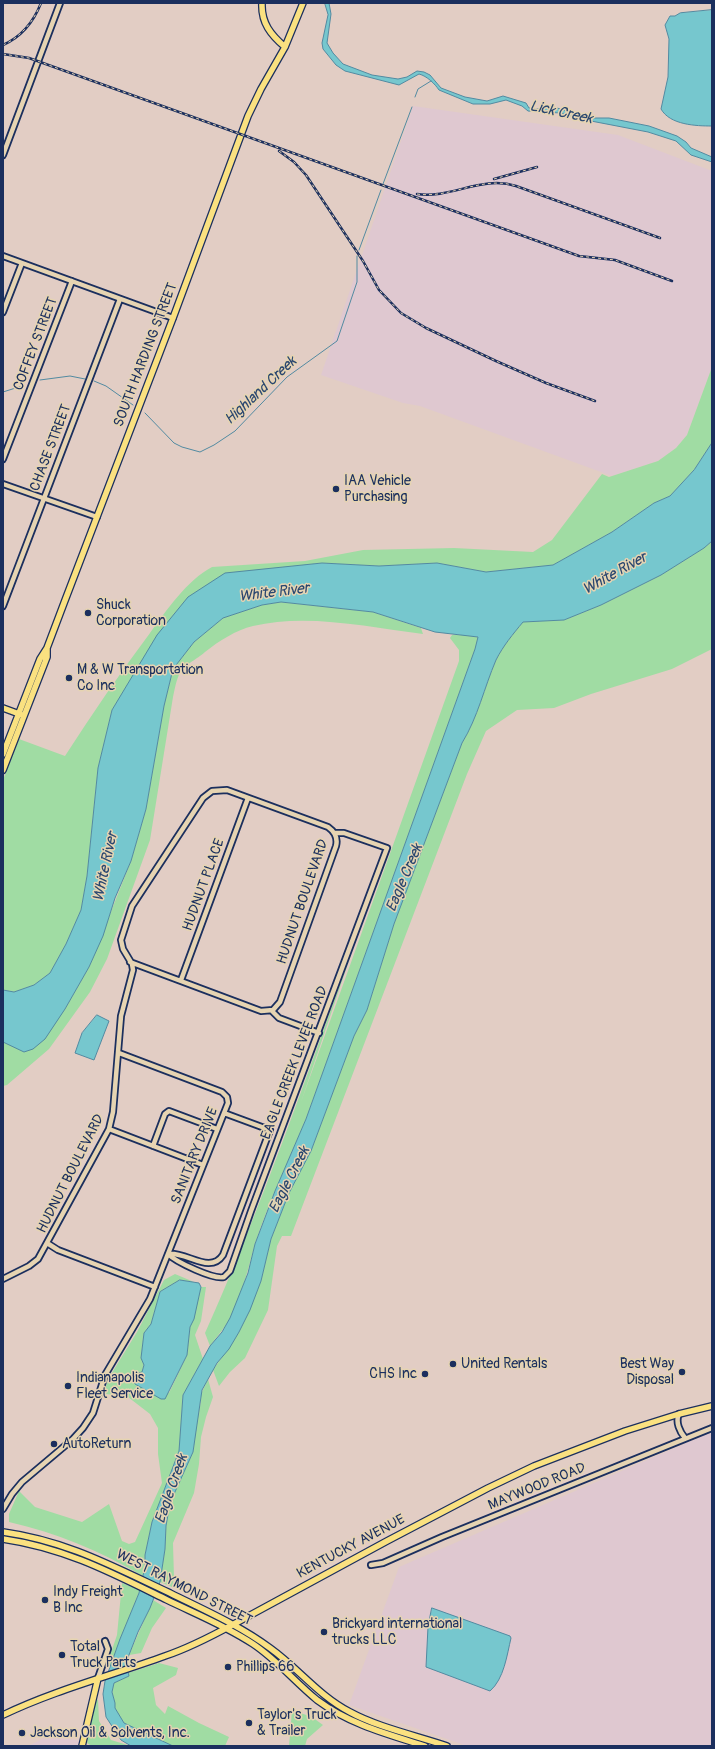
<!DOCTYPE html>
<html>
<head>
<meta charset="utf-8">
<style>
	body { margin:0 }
	#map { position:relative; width:715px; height:1749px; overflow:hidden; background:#e2cdc4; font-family:Pangolin,sans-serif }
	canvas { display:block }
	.frame { position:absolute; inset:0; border:4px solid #1b2f5e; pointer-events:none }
</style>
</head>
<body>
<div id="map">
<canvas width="715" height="1749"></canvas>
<div class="frame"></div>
</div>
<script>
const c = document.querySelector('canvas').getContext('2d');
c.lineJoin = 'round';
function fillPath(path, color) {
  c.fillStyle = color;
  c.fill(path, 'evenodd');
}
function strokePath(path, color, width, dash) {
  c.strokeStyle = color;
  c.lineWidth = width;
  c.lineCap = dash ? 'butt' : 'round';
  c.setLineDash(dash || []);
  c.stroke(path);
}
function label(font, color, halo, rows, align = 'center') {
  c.font = font + ' Pangolin,sans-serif';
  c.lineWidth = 3;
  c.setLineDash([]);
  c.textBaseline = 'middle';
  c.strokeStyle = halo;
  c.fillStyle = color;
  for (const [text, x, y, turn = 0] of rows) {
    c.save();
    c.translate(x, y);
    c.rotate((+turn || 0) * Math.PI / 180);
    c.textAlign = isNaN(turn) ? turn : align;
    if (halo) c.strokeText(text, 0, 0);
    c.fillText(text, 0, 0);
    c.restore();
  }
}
const built = new Path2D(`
	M413,106L618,135L712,171V367L687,435L676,448L658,461L612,476L420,406L403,403L321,375Z
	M712,1432V1746H467L349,1705L399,1567Z
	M48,1736L81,1741L79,1746H28Z`);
const green = new Path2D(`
	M712,367V443L694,470L670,496L654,503L612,532L553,565L486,572L437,563L379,566L322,563L282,568L133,677L112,710L98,768L87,876L81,910L66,944L50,973L34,985L14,992L3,990V780L19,739L65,756C92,714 120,673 150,633C166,611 187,580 212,567L305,561L363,550L454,548L533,552L552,540L602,474L609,477L658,461L676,448L687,435Z
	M712,541V649L672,669L591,694L554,708L517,710L486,731L467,774L291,1236H282L277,1246L268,1310L245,1358L230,1372L219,1386L213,1370L239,1332L261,1281L271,1239L289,1193L311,1151L354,1036L367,1010L394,924L462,743C478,717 484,688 496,660C503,646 513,634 523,622L564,620L601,605L661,575L704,548Z
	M281,602L373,612L421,628L423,634C369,627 306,613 253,626C236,630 219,641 205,652C201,656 186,665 183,668C177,675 175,688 173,697L150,840L107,959L90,992L49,1049L7,1085L3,1086V1042L10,1045L65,1009L89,967L131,861L146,809L164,706L173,669L194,642L223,618L262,605Z
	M452,635H470L478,637L475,649L306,1119C289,1160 269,1201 255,1244C248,1269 242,1295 230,1319C224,1329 217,1336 210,1346L205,1333C261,1209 305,1079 352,952L301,1102L459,661V650L450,638Z
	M175,1274L194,1282L180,1280L160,1292L151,1324L144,1333L141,1358L144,1364L142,1372L135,1374L169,1393L187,1355L190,1327L201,1287H206L201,1321L195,1335L203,1359L183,1395L179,1451L152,1522L145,1555L143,1576C100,1551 57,1533 9,1522V1514L19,1491L35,1507L82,1522L109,1504L122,1541L129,1544L135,1542L162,1483L158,1454V1428L150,1414L128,1397L106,1394L104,1391L110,1376L137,1332L164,1280Z
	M208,1379L213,1397L206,1417L201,1437L199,1464L194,1493L173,1543L174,1578L172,1587L160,1582L165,1549L166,1527L170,1503L193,1452L194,1436L201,1401V1394Z
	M122,1583L140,1590L110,1666L106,1667L117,1635Z
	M153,1600L166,1608L152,1628L141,1653L129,1655Z
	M159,1663L178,1668L176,1675L153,1688L156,1705L165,1714L168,1706L199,1723L229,1737L225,1746H172L143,1731L130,1727L124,1723L116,1713L112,1690L114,1683L129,1676L128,1673Z
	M98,1699L99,1721L111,1740L131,1746H92L87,1743L94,1704Z
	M292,1710L312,1717L323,1725L307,1739L305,1746H289Z`);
const water = new Path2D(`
	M325,3H329L331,14L327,43L333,53L343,64L372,75L398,79L407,77L417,71L424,72L430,75L441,88L465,97L487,101L503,96L526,103L529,108L537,109L550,106L592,118H609L649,126L677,136L686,142L691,148L712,157V162L691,155L676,141L648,132L591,121L560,113L528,111L522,106L506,100L490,104H473L439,90C435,84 427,76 419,74L399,85L345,71L336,65L323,49L322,43L328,15Z
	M712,10V126C696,126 670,125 661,109L668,77L669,39L665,25L670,16H675L680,13Z
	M712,443V541L704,548L661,575L601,605L564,620L523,622C513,634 503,646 496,660C484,688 478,717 462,743L394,924L367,1010L354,1036L311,1151L289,1193L271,1239L261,1281L250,1310L239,1332L229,1349L217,1363L202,1390L193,1452L170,1503L166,1526L165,1549L160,1582L150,1608L138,1632L127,1660L126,1664L129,1676L114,1683L112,1692L115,1703V1708L124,1723L173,1746H131L121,1740L106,1717L103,1694L105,1681L120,1639L139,1593L145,1567V1555L152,1522L179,1451L183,1395L210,1346L222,1332L230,1318L248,1273L255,1244L275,1191L306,1119L475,649L478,637L435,632L373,612L281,602L262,605L223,618L194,642L173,669L164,706L146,809L131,861L115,898L103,936L89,967L65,1009L45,1039L33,1049L24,1052L3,1042V990L14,992L34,985L50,973L66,944L81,910L87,876L98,768L112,710L157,635L188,597L225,573L322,563L379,566L437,563L486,572L553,565L612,532L654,503L670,496L694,470Z
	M97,1015L109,1021L94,1060L75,1053L82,1033Z
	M180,1280L199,1283L201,1287L194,1319L190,1327L187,1355L165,1399H161L135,1384L133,1379L135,1374L142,1372L144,1365L141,1358L144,1333L151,1324L160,1292Z
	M432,1608L510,1636L511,1638C507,1655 504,1679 490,1691L426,1667L428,1627Z`);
const stream = new Path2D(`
	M415,97L418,89L431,81
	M383,184L412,107
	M359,250L381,190
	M40,380L70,376L85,379
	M94,381L106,386L133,405
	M3,392L22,386
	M145,413L174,443L182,447L200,452L214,445L235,431L287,377L337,341L357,282V256`);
const minor = new Path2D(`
	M3,155L60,3
	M3,256L173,318
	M3,312L22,263
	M3,459L72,281
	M3,484L97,517
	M3,606L120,299
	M181,980L248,798
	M272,1011L279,1018L319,1033
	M109,1129L203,1165
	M153,1146L165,1114L169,1111L217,1129
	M47,1243L58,1250L155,1287
	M168,1254C176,1262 214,1280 224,1277L230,1271L251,1211L387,848L344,833H335
	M168,1254C186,1251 210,1275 223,1255L270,1130L224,1113
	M3,1279L29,1266L38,1259L109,1129L113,1112L121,1016L133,970L132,964L123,949L121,940L132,906L203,798L212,791L227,790L328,827C335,832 338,838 336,846L280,1002L273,1010L261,1011L130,962
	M679,1414C675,1422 680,1432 685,1438
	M3,1509L12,1494L22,1482L73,1439L83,1428L93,1413L105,1375L150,1299L228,1103L227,1097L222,1092L119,1053
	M371,1565L383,1563L442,1537L712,1428
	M98,1678L108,1649L105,1641`);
const major = new Path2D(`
	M262,3C261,23 271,35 285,47
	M3,708L22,715
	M3,754L40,659L47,648
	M3,770L47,657V648L64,603L173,318L248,116L261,89L285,47L303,3
	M3,1532C67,1541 112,1566 170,1593C204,1610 239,1625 270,1648C298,1668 319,1696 350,1712C377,1727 418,1736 447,1746
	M3,1539C65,1548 112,1573 167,1600C196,1614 226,1626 253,1644C277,1660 295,1682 317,1700C349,1724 387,1734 425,1746
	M3,1715C55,1690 110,1676 165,1656C189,1648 212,1636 234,1624L387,1541L488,1488L534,1466L625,1431L679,1414L712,1406
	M82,1746L98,1678`);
const rail = new Path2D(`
	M3,45C21,37 34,21 41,3
	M3,54L29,58L579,256L615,260L672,281
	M279,151L294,162L306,175L363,261L379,290L401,313L426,328L496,361L546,383L595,401
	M494,179L537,167
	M417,194C451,199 482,175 516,186L660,238`);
const markers = [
	[336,489,4,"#1b2f5e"],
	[88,613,4,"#1b2f5e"],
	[69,678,4,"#1b2f5e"],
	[453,1364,4,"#1b2f5e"],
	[682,1372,4,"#1b2f5e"],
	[425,1374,4,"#1b2f5e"],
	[68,1386,4,"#1b2f5e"],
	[54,1444,4,"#1b2f5e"],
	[45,1600,4,"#1b2f5e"],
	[324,1632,4,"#1b2f5e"],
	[62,1655,4,"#1b2f5e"],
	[228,1667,4,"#1b2f5e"],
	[249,1723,4,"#1b2f5e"],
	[22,1733,4,"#1b2f5e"]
];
const streetNames = [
	["COFFEY STREET",36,344,-69],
	["SOUTH HARDING STREET",146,355,-69],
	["CHASE STREET",51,448,-69],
	["HUDNUT PLACE",204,885,-70],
	["HUDNUT BOULEVARD",303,902,-71],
	["EAGLE CREEK LEVEE ROAD",295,1063,-69],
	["SANITARY DRIVE",195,1156,-68],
	["HUDNUT BOULEVARD",71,1174,-63],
	["MAYWOOD ROAD",537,1487,-22],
	["KENTUCKY AVENUE",351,1547,-28],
	["WEST RAYMOND STREET",184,1588,27]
];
const poiNames = [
	["IAA Vehicle",344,481],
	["Purchasing",344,497],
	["Shuck",96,605],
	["Corporation",96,621],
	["M & W Transportation",77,670],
	["Co Inc",77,686],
	["United Rentals",461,1364],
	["Best Way",674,1364,"right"],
	["Disposal",674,1380,"right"],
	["CHS Inc",417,1374,"right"],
	["Indianapolis",76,1378],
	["Fleet Service",76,1394],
	["AutoReturn",62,1444],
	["Indy Freight",53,1592],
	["B Inc",53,1608],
	["Brickyard international",332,1624],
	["trucks LLC",332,1640],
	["Total",70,1647],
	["Truck Parts",70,1663],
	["Phillips 66",236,1667],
	["Taylor's Truck",257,1715],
	["& Trailer",257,1731],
	["Jackson Oil & Solvents, Inc.",30,1733]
];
const waterNames = [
	["Lick Creek",561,113,12],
	["Highland Creek",261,391,-43],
	["White River",615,574,-29],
	["White River",274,593,-7],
	["White River",106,867,-78],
	["Eagle Creek",405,878,-67],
	["Eagle Creek",290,1180,-63],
	["Eagle Creek",172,1489,-71]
];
fillPath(built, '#dfc8d0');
fillPath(green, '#a0dca3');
fillPath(water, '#76c7ce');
strokePath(water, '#528aa1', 1);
strokePath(stream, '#528aa1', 1);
strokePath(minor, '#1b2f5e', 8);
strokePath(major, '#1b2f5e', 8);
strokePath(minor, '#e6d4b2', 4.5);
strokePath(major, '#fae180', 5.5);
strokePath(rail, '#1b2f5e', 2.5);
strokePath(rail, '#e6d4b2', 1, [3]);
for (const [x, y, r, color] of markers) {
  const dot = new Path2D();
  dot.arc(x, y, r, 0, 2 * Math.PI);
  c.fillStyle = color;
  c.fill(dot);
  strokePath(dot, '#e6d4b2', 1.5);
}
label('14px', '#1b2f5e', '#e6d4b2', streetNames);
label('14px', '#1b2f5e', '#e6d4b2', poiNames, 'left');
label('italic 15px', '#29466f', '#e6d4b2', waterNames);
</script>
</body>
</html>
